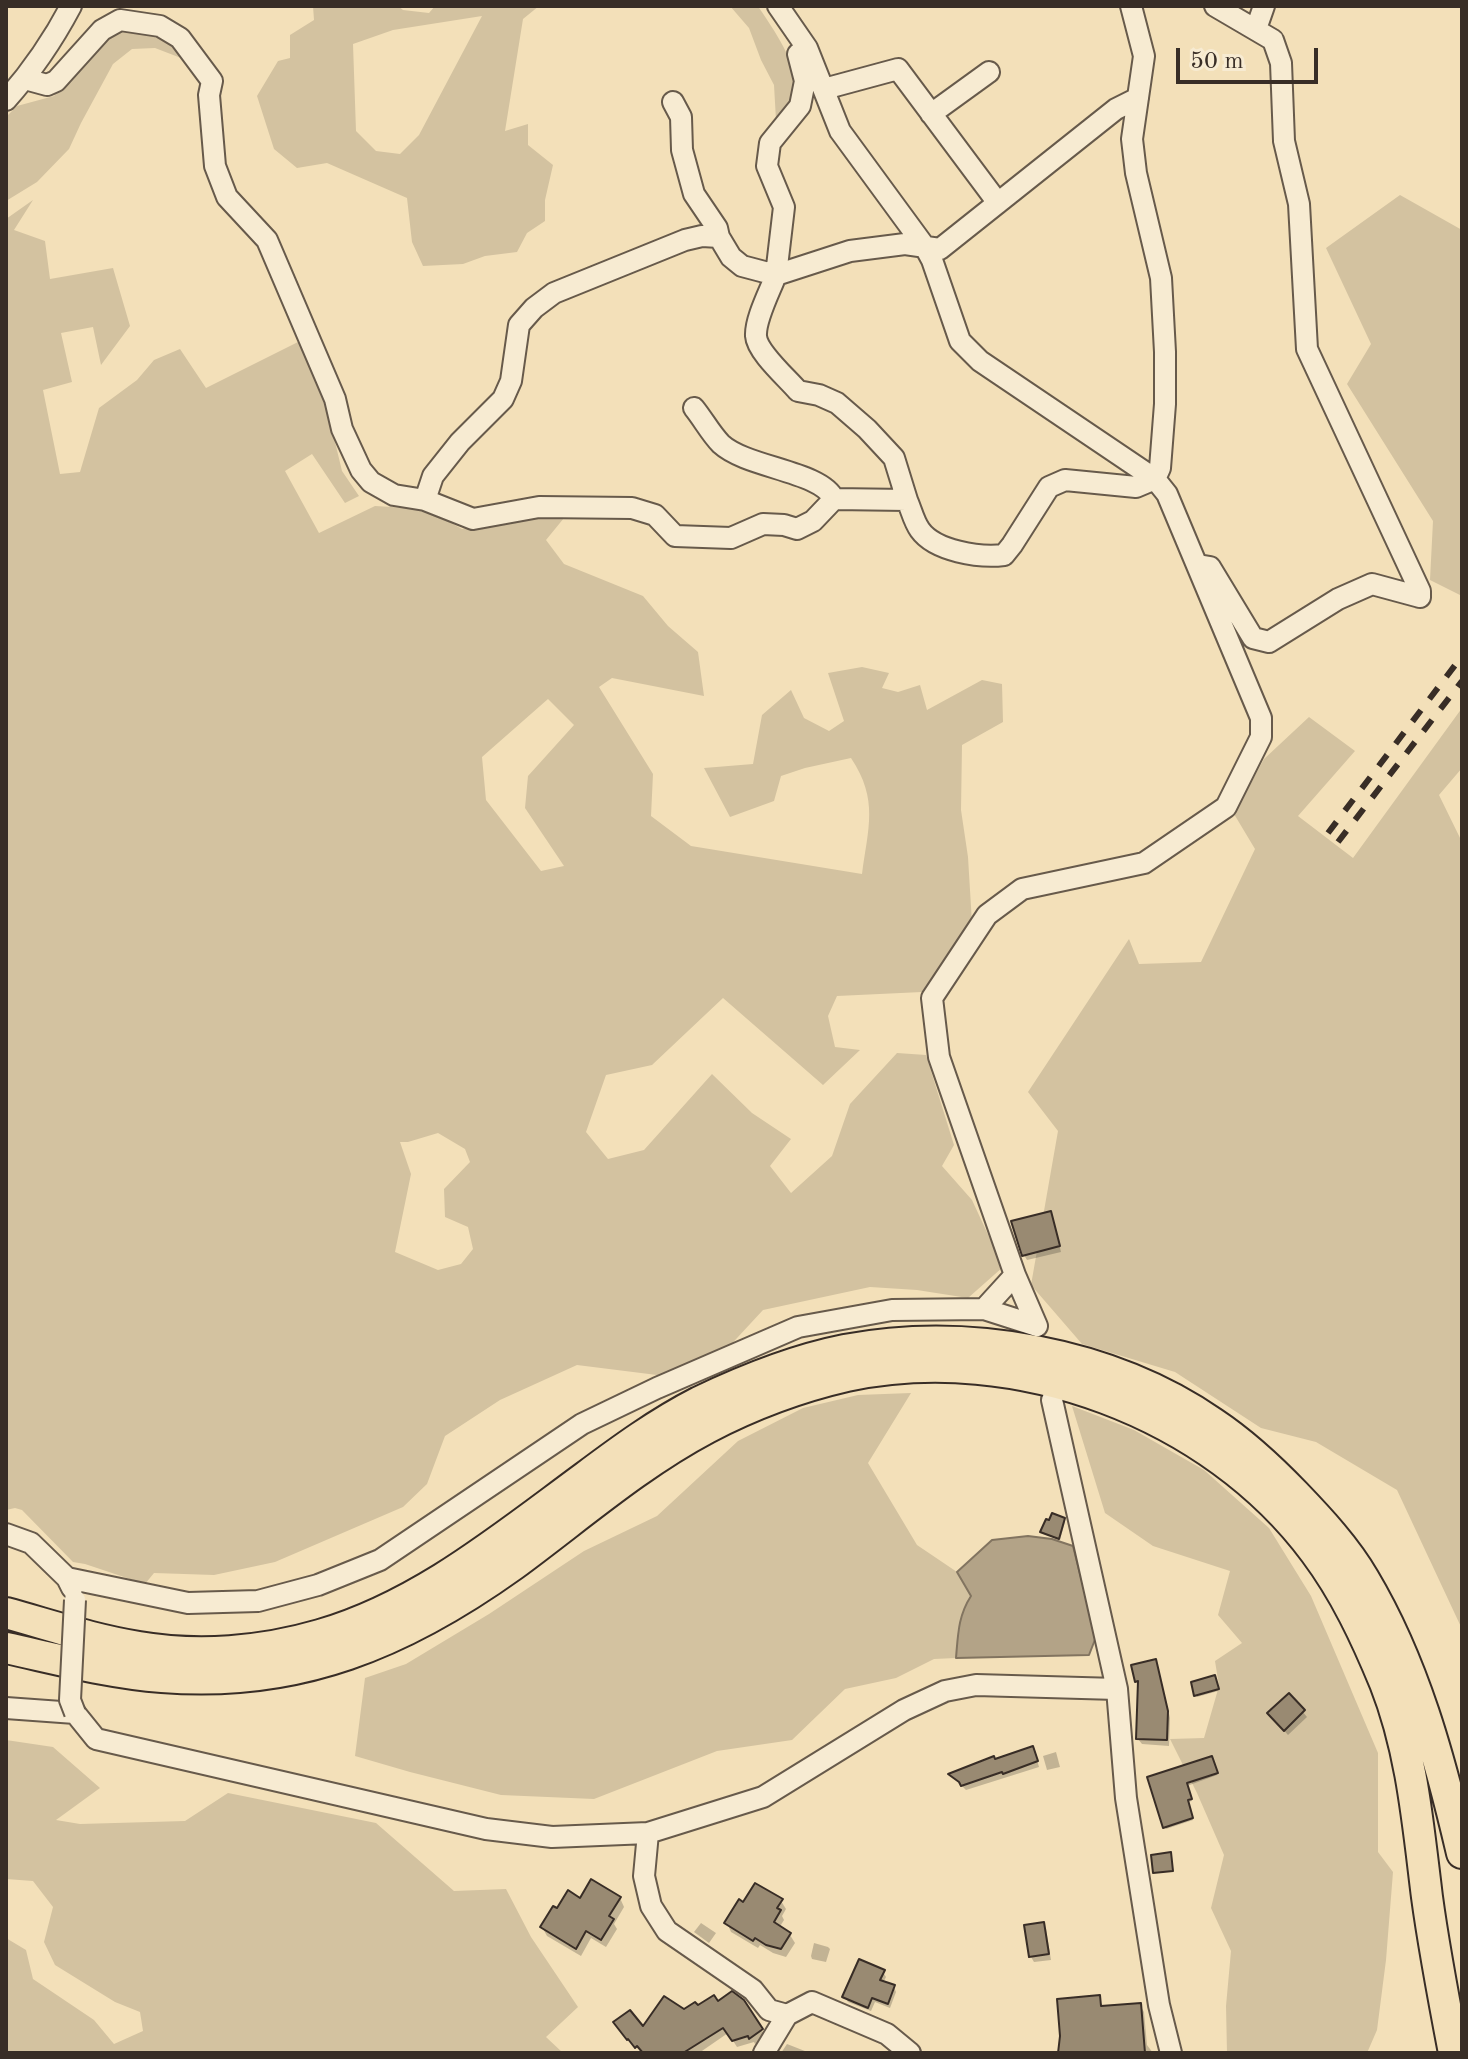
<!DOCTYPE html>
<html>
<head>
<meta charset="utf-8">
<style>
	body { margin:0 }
	#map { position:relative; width:1468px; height:2059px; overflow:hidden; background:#f3e0b9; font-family:"Old Standard TT",serif }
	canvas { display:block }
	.frame { position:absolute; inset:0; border:8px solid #382d26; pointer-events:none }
	.scale { position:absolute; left:1176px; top:48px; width:142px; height:36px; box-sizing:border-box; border:4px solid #382d26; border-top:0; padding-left:10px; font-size:24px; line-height:28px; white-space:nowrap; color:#382d26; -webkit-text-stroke:6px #f7ebd2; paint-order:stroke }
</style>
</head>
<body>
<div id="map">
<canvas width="1468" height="2059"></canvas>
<div class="frame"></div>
<div class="scale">50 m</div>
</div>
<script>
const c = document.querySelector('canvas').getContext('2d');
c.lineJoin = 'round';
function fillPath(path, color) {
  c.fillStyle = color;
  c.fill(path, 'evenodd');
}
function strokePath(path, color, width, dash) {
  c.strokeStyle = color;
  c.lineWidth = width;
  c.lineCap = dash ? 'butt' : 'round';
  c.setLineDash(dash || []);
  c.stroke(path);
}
const green = new Path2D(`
	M313,6H398L403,10L429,13L435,6H539L523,19L505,131L528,124V145L553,165L545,200V221L527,233L517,252L485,256L463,264L423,266L412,242L407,198L327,163L297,168L274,149L257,96L278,61L290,58V35L314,20ZM482,16L419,135L400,154L376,151L356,131L353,44L393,30Z
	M730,6H758C774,31 809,76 789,106C786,111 780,115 776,120L774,85L761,60L749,28Z
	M124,29L155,34L177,42L186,56L181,58L155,48L132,49L113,64L81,123L69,149L37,182L6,201V117L17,106L54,96L101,40Z
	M1400,195L1462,230V596L1430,580L1433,521L1347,384L1371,344L1326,248Z
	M33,200L14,230L45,241L50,279L113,268L130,326L101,365L93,327L61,333L72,382L43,390L60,474L80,472L99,408L137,380L154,360L180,349L206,388L300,341L324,396L342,471L359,496L345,503L312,454L285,471L319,533L375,506L426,509L462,529L538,515L564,518L546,540L564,564L643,596L668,626L698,652L704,696L612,678L599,687L653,774L651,816L691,846L862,874C868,828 879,800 851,758L805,768L781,776L774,801L730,817L704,768L753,764L762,715L791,690L804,718L829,731L844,721L828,673L862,667L889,673L882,688L898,692L920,685L927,710L982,680L1002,684L1003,722L962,745L961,810L968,857L972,923L922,992L837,996L828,1016L835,1047L860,1050L823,1085L723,998L652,1065L606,1075L586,1132L608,1159L644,1150L712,1074L752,1113L791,1139L770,1166L791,1193L832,1156L850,1104L897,1053L926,1055L954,1145L942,1166L972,1200L1003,1267L968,1298L917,1290L870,1287L763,1310L725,1351L673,1377L577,1365L500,1400L445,1436L427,1484L403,1507L275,1562L214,1575L154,1573L145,1584L85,1564L73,1562L22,1510L15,1508L6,1510V219ZM548,699L574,725L528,776L525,808L564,866L541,871L486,800L482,757ZM438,1133L465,1149L470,1162L444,1189L445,1217L468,1227L473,1249L461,1264L438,1270L395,1252L411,1174L400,1142H408Z
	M1462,708V768L1439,795L1462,842V1629L1397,1490L1316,1442L1261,1428L1175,1372L1082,1344L1031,1285L1058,1131L1028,1092L1129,939L1139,964L1201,962L1255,849L1234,814L1264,759L1309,717L1355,751L1298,816L1353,858Z
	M911,1393L868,1463L917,1545L957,1572L971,1596L958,1629L956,1658L934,1659L896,1678L845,1689L792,1740L717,1751L594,1799L501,1795L410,1772L355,1756L365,1678L406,1664L489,1614L584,1551L657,1516L738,1441L803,1408L858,1395Z
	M1072,1406L1134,1430L1204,1470L1269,1528L1311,1596L1378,1753V1852L1393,1872L1386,1960L1377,2030L1367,2053H1227L1226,2006L1231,1951L1211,1908L1224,1855L1197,1793L1170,1739L1204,1738L1219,1686L1215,1661L1242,1643L1218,1615L1230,1571L1153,1546L1105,1513Z
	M6,1740L53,1747L100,1788L56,1820L80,1824L185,1821L228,1793L376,1823L454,1891L506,1889L531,1937L578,2007L546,2037L563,2053H6V1938L26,1950L33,1979L94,2020L114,2044L143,2031L140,2012L115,2002L55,1965L44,1942L53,1907L33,1881L6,1879Z`);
const water = new Path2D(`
	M1028,1536L1052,1539L1073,1546L1096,1637L1089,1655L956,1658C958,1635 958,1616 971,1596L957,1572L992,1540Z`);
const shadow = new Path2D(`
	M1050,1213L1053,1219L1061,1252L1027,1260L1024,1255Z
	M1064,1520L1065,1522L1060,1540L1044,1534L1043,1532Z
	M1155,1661L1158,1667L1170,1718L1169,1746L1142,1744L1138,1739L1140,1687L1137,1681Z
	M1215,1680L1218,1691L1197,1697L1196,1695Z
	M1289,1695L1307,1717L1288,1735L1269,1714Z
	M1056,1752L1060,1767L1047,1770L1043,1756Z
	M1035,1753L1039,1767L966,1790L951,1775L995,1761Z
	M1211,1758L1217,1775L1187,1786L1192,1801L1187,1802L1193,1820L1166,1829L1149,1778Z
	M620,1898L624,1907L614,1924L617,1929L606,1947L591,1938L581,1956L547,1936L542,1927L558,1911L581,1901Z
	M781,1901L786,1909L782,1916L784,1920L779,1928L790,1935L795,1943L786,1957L773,1953L760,1945L758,1948L731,1932L727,1923L744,1905Z
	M701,1923L716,1933L709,1943L694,1932Z
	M1043,1924L1046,1929L1051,1960L1034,1962L1031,1957L1026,1926Z
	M814,1943L828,1947L830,1949L826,1962L812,1959L811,1956Z
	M883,1972L886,1977L883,1983L894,1987L896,1992L890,2008L875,2002L871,2011L848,2002L845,1997Z
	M1099,1997L1103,2008L1140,2005L1144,2012L1147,2045L1153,2053H1060Z
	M743,2001L766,2037L755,2044L754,2042L737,2047L728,2033L699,2053H650L684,2012L717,2004Z
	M787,2044L810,2053H781Z`);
const building = new Path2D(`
	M1051,1211L1060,1246L1022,1256L1011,1221Z
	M1052,1513L1065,1518L1059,1539L1040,1532L1046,1519L1049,1520Z
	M1156,1659L1168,1711L1167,1740L1136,1739L1138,1681L1135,1682L1131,1665Z
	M1215,1675L1219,1689L1194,1696L1191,1682Z
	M1289,1693L1305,1710L1284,1731L1267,1713Z
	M1033,1746L1038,1761L1003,1774L1002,1772L961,1786L959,1782L948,1774L994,1756L995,1759Z
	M1212,1756L1218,1773L1187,1783L1192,1799L1188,1800L1193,1818L1163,1828L1147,1777Z
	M1171,1852L1173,1871L1153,1873L1151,1855Z
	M591,1879L621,1897L609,1916L614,1919L601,1940L586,1931L576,1949L540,1927L553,1906L557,1908L568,1890L580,1898Z
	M755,1883L783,1899L777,1908L781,1910L774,1922L791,1933L781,1949L766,1945L755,1938L753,1941L724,1923L739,1899L743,1902Z
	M1044,1922L1049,1954L1029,1957L1024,1925Z
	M859,1959L885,1970L880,1980L895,1985L888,2004L872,1998L868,2008L842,1997Z
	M732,1991L744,2000L763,2029L749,2039L748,2036L732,2041L723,2028L683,2053H643L637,2046L635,2048L628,2039L627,2040L613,2022L630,2010L643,2026L664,1996L684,2009L695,2002L698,2005L714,1995L718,2001Z
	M1100,1995L1101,2006L1141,2003L1145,2053H1058L1060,2036L1057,1999Z`);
const minor = new Path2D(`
	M778,6L807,48L840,131L925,247L932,260L960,341L980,361L1155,479L1167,494L1261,718V737L1226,807L1144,863L1022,889L987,915L932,998L939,1057L1015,1275L984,1309
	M1215,6L1273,40L1281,63L1284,141L1299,204L1307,349L1420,591V597
	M1256,29L1264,6
	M25,79L47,85L56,81L102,30L120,20L160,26L180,38L212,81L209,95L215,166L227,197L267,240L335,399L342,429L361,470L371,482L394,495L425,500L473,519L539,507L632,508L655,515L675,536L731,538L763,524L784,525L797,529L813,521L834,499L907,500C911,509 914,522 920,530C935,551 979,558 1004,555L1012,545L1049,487L1065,480L1136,487L1155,479L1160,468L1165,404V352L1161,278L1136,173L1132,139L1144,56L1131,6
	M824,89L898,69L998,203
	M6,100C32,71 53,40 71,6
	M673,102L681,117L682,150L694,194L717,228L719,237L731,257L742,266L776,275L784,207L767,166L770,143L800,106L805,81L798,54
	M931,114L989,72
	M694,408C703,419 711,434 721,444C747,468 821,471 834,499
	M425,500L433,476L460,442L503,399L511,381L519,325L534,308L554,293L685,240L702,236L719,237
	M907,500L894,458L867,429L837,403L819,395L798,391C787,378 757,352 756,336C755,319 770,291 776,275L850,251L905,244L940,249L1116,109L1138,98
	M1198,565L1210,567L1253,638L1269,642L1338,599L1372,584L1420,597
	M1015,1275L1037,1326
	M1052,1400L1117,1689L1126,1798L1159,2005L1171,2053
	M6,1534L31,1543L67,1578L72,1588
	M67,1578L188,1603L258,1601L318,1585L380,1560L582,1424L657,1388L798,1327L892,1310L984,1309L1037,1326
	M6,1708L75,1713L96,1739L486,1829L552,1837L648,1833L763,1797L904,1710L945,1691L976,1685L1117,1689
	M648,1833L644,1876L651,1906L667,1931L753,1990L769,2010L787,2015L812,2002L887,2034L910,2053
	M764,2053L787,2015`);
const highway = new Path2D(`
	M6,1613C50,1625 94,1640 139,1647C198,1657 262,1652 320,1635C420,1606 502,1538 585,1477C621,1450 658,1423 699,1402C745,1380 795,1360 845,1350C967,1327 1110,1352 1213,1423C1243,1443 1270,1468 1295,1494C1320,1520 1346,1548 1364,1579C1414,1663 1440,1759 1462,1853
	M6,1648C57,1659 109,1673 162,1677C298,1688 404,1643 513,1565C577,1518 637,1465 707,1428C751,1405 799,1387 847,1376C1016,1340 1212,1413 1315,1552C1345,1592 1366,1637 1385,1683C1412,1751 1418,1825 1427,1897C1434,1949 1444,2001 1454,2053`);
const rail = new Path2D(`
	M1328,833L1462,656
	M1338,842L1462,681`);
const minorBridge = new Path2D(`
	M75,1713L70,1700L75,1600`);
fillPath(green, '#d3c2a0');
fillPath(water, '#b3a387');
strokePath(water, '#827460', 2);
fillPath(shadow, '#0003');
fillPath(building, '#998a72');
strokePath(building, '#382d26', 2);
strokePath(minor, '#675a4b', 24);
strokePath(highway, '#382d26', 34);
strokePath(minor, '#f7ebd2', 20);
strokePath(highway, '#f3e0b9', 30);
strokePath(rail, '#382d26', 6, [14, 14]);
strokePath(minorBridge, '#675a4b', 24, []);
strokePath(minorBridge, '#f7ebd2', 20);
</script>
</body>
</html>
